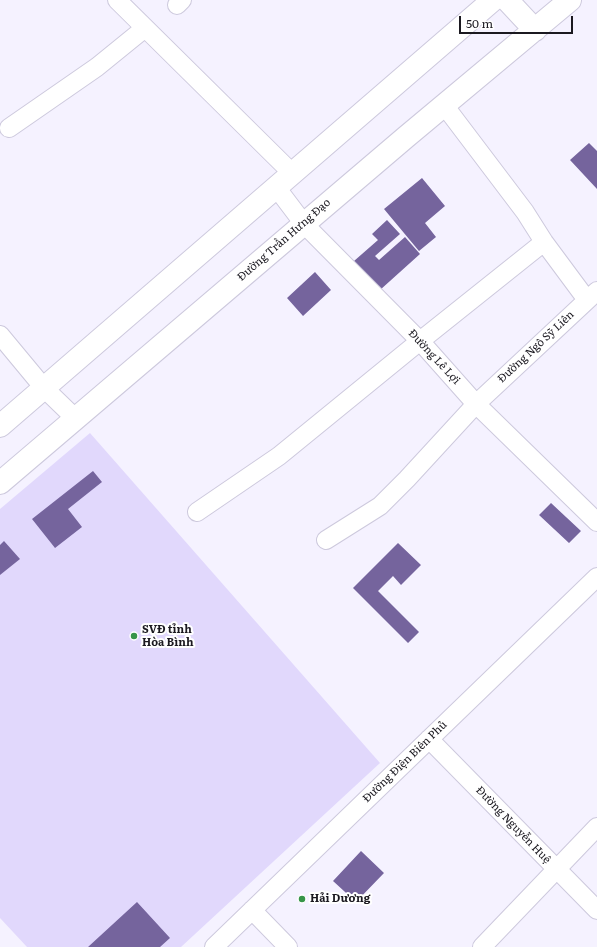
<!DOCTYPE html>
<html>
<head>
<meta charset="utf-8">
<style>
	body { margin:0 }
	#map { position:relative; width:597px; height:947px; overflow:hidden; background:#f5f2ff; font-family:Literata,serif }
	canvas { display:block }
	.scale { position:absolute; left:459px; top:16px; width:114px; height:18px; box-sizing:border-box; border:2px solid #1b1920; border-top:0; padding-left:5px; font-size:12px; line-height:14px; white-space:nowrap; color:#1b1920; -webkit-text-stroke:3px #fff; paint-order:stroke }
</style>
</head>
<body>
<div id="map">
<canvas width="597" height="947"></canvas>
<div class="scale">50 m</div>
</div>
<script>
const c = document.querySelector('canvas').getContext('2d');
c.lineJoin = 'round';
function fillPath(path, color) {
  c.fillStyle = color;
  c.fill(path, 'evenodd');
}
function strokePath(path, color, width, dash) {
  c.strokeStyle = color;
  c.lineWidth = width;
  c.lineCap = dash ? 'butt' : 'round';
  c.setLineDash(dash || []);
  c.stroke(path);
}
function label(font, color, halo, rows, align = 'center') {
  c.font = font + ' Literata,serif';
  c.lineWidth = 4;
  c.setLineDash([]);
  c.textBaseline = 'middle';
  c.strokeStyle = halo;
  c.fillStyle = color;
  for (const [text, x, y, turn = 0] of rows) {
    c.save();
    c.translate(x, y);
    c.rotate((+turn || 0) * Math.PI / 180);
    c.textAlign = isNaN(turn) ? turn : align;
    if (halo) c.strokeText(text, 0, 0);
    c.fillText(text, 0, 0);
    c.restore();
  }
}
const green = new Path2D(`
	M90,433L380,763L181,947H27L0,918V509Z`);
const building = new Path2D(`
	M589,143L597,151V189L570,160Z
	M422,178L445,206L425,223L436,237L419,251L384,209Z
	M387,220L400,234L375,256L379,260L405,237L420,254L380,290L354,261L378,240L372,234Z
	M315,272L331,290L303,316L287,298Z
	M93,471L102,482L68,509L82,527L55,548L32,519Z
	M551,503L581,531L569,543L539,515Z
	M4,541L20,559L0,575V545Z
	M398,543L421,565L401,585L393,576L378,591L419,632L408,643L353,588Z
	M361,851L384,873L356,902L333,881Z
	M137,902L170,938L160,947H88Z`);
const minor = new Path2D(`
	M117,0L292,173
	M177,5L182,0
	M444,105L525,212L544,242L587,300
	M9,128L97,67L145,28
	M276,187L304,224L420,341L476,404L597,522
	M0,335L44,388L76,419
	M197,512L279,456L420,341L544,242
	M326,540L380,506L407,479L476,404L597,291
	M429,739L597,910
	M252,910L288,947
	M214,947L597,577
	M482,947L597,827`);
const major = new Path2D(`
	M507,0L535,30
	M0,426L493,0
	M0,483L406,137L570,0`);
const markers = [
	[134,636,4,"#379548"],
	[302,899,4,"#379548"]
];
const streetNames = [
	["Đường Trần Hưng Đạo",284,240,-41],
	["Đường Ngô Sỹ Liên",536,347,-43],
	["Đường Lê Lợi",434,357,47],
	["Đường Điện Biên Phủ",405,762,-44],
	["Đường Nguyễn Huệ",513,825,46]
];
const poiNames = [
	["SVĐ tỉnh",142,630],
	["Hòa Bình",142,643],
	["Hải Dương",310,899]
];
fillPath(green, '#e1d8fc');
fillPath(building, '#75649d');
strokePath(minor, '#cdc9dd', 20);
strokePath(major, '#cdc9dd', 24);
strokePath(minor, '#fff', 18);
strokePath(major, '#fff', 22);
for (const [x, y, r, color] of markers) {
  const dot = new Path2D();
  dot.arc(x, y, r, 0, 2 * Math.PI);
  c.fillStyle = color;
  c.fill(dot);
  strokePath(dot, '#fff', 1.5);
}
label('11px', '#1b1920', '#fff', streetNames);
label('bold 11px', '#1b1920', '#fff', poiNames, 'left');
</script>
</body>
</html>
